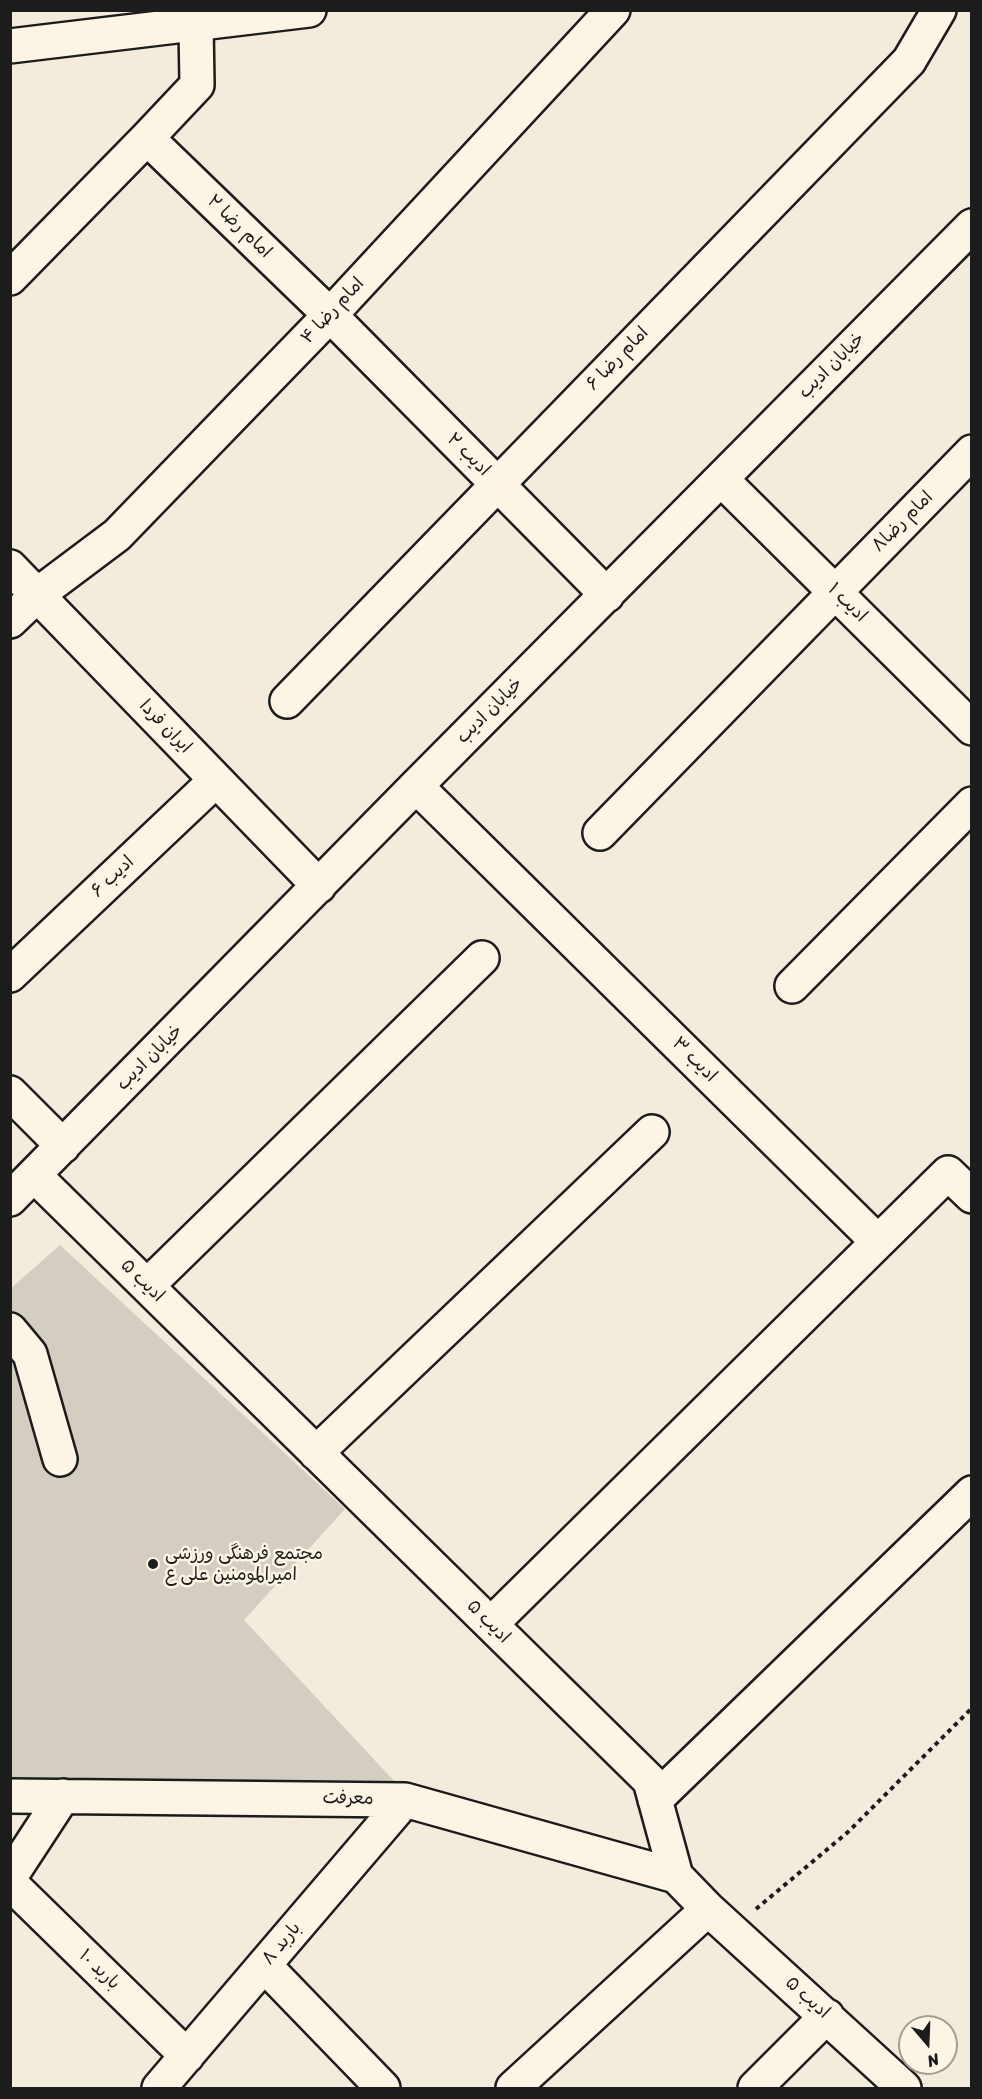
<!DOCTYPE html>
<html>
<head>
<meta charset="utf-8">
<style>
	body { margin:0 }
	#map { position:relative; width:982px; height:2099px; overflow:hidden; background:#f3ecdd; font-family:Sriracha,sans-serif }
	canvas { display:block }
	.frame { position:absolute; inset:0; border:12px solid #1c1c1c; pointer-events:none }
	.north { position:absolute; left:898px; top:2015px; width:60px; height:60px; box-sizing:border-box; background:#fcf5e5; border:2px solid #a29e95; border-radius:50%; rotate:161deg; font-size:16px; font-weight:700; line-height:24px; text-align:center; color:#1c1c1c }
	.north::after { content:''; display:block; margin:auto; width:21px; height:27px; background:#1c1c1c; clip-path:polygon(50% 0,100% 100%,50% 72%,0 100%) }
</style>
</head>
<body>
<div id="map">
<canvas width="982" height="2099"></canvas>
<div class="frame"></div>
<div class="north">N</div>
</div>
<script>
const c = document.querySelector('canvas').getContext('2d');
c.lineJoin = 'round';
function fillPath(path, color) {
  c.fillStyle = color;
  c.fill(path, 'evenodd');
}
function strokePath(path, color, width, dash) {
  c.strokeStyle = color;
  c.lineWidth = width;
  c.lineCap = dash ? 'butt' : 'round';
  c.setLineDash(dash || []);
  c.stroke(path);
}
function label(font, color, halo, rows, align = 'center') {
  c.font = font + ' Sriracha,"Playpen Sans Arabic",sans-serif';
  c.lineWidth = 5;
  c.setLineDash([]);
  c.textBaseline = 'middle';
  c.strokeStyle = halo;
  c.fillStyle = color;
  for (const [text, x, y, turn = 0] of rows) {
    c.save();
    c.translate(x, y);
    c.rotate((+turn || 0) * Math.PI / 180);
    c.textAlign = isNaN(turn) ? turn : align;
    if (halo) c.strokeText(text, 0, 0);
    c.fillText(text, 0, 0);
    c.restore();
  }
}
const green = new Path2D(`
	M60,1245L345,1509L244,1620L395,1782L11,1783L10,1289Z`);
const path = new Path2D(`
	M756,1909L848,1832L972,1708`);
const minor = new Path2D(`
	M147,138L197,85L196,24
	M10,278L147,138L330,315L607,595
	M721,479L972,728
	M10,567L319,886
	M10,621L37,595L117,535L330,315L613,10
	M287,701L909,61L939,10
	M416,786L878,1242L948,1173L972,1196
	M600,833L972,452
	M10,975L216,780
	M792,986L972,804
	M10,1093L63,1146
	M34,1175L650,1781L676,1876L708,1909L904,2088
	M10,1199L416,786L972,226
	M147,1286L482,958
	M10,1330L30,1354L60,1459
	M316,1453L652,1132
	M491,1624L878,1242
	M10,1796L405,1800L676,1876
	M655,1800L972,1493
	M10,1877L63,1796
	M10,1883L187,2056
	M264,1965L383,2088
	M159,2088L405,1800
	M513,2088L708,1909
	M755,2088L827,2016`);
const major = new Path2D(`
	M10,46L309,10`);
const markers = [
	[153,1564,6,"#1c1c1c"]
];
const streetNames = [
	["امام رضا ۲",239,227,44],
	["امام رضا ۴",333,311,-47],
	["امام رضا ۶",618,359,-46],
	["خیابان ادیب",832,366,-45],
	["ادیب ۲",468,455,45],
	["امام رضا۸",903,522,-45],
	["ادیب ۱",847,603,45],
	["خیابان ادیب",490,711,-45],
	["ایران فردا",165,727,46],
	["ادیب ۶",113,877,-43],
	["خیابان ادیب",150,1058,-45],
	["ادیب ۳",694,1060,45],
	["ادیب ۵",142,1281,44],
	["ادیب ۵",488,1622,45],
	["معرفت",348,1799,1],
	["باربد ۸",282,1944,-50],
	["باربد ۱۰",99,1970,44],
	["ادیب ۵",807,1998,42]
];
const poiNames = [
	["مجتمع فرهنگی ورزشی",165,1554],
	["امیرالمومنین علی ‌ع",165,1575]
];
fillPath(green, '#d3cec1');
strokePath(minor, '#1c1c1c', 38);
strokePath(major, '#1c1c1c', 38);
strokePath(path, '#1c1c1c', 4, [4.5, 4.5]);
strokePath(minor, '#fcf5e5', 33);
strokePath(major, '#fcf5e5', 33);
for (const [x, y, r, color] of markers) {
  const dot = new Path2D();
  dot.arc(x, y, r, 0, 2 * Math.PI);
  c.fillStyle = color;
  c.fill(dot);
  strokePath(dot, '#fcf5e5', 2);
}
label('18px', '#1c1c1c', '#fcf5e5', streetNames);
label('18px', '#1c1c1c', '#fcf5e5', poiNames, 'left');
</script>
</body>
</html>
